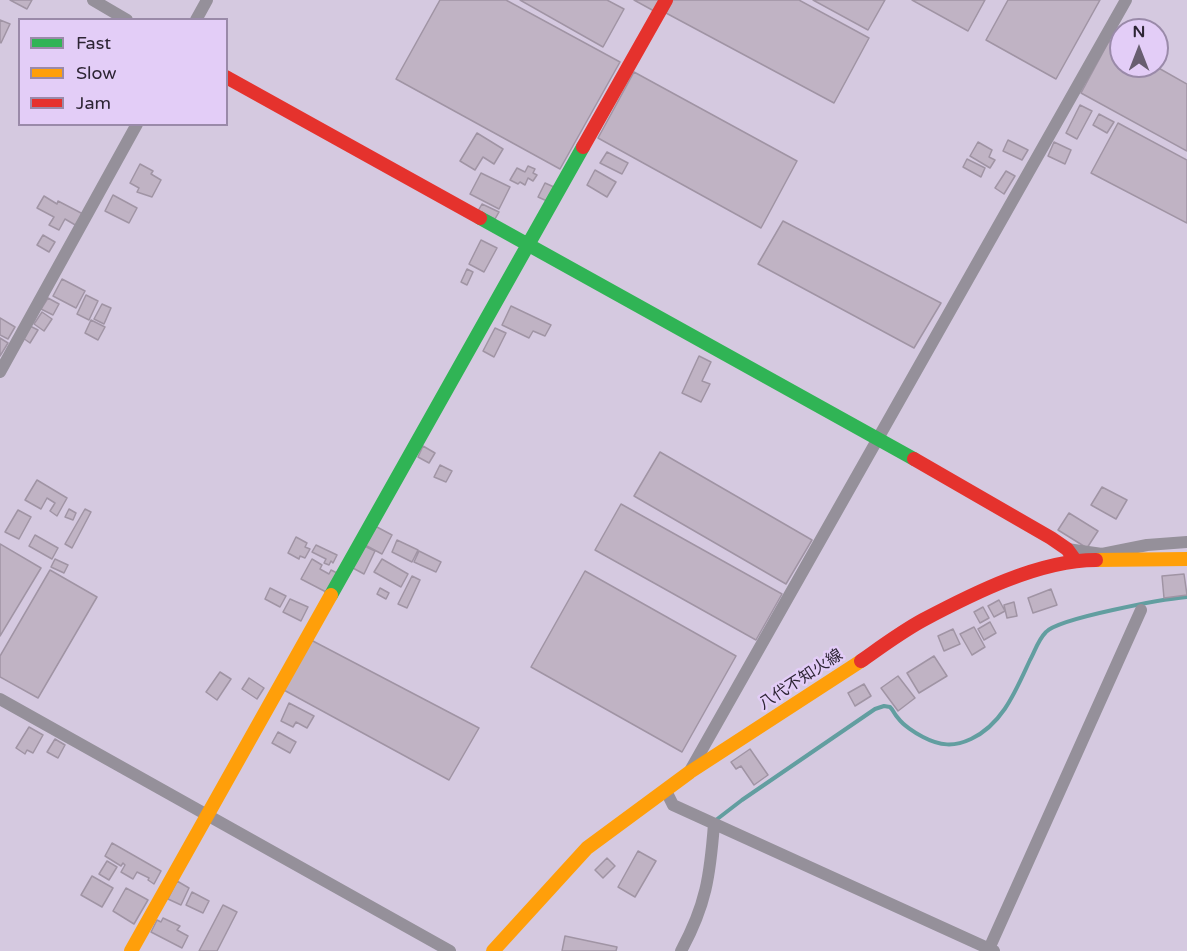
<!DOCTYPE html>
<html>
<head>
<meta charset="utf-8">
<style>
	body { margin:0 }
	#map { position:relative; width:1187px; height:951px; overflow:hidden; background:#d5c9e0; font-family:"Varela Round",sans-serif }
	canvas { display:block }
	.legend { position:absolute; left:18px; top:18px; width:210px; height:108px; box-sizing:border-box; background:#e3cdf7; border:2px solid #9a8aa9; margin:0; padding:8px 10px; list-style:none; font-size:18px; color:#2d2534 }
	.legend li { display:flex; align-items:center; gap:12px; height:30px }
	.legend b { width:30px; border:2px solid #9a8aa9 }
	.north { position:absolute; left:1109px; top:18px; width:60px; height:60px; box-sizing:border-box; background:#e3cdf7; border:2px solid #9a8aa9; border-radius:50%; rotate:0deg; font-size:16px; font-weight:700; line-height:24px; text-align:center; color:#2d2534 }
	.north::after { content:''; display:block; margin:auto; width:21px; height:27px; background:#685e70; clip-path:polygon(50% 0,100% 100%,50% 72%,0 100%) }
</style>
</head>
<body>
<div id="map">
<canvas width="1187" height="951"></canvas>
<ul class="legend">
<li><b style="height:8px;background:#30b455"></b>Fast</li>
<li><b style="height:8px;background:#ff9f0a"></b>Slow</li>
<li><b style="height:8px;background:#e5322d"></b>Jam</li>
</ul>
<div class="north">N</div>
</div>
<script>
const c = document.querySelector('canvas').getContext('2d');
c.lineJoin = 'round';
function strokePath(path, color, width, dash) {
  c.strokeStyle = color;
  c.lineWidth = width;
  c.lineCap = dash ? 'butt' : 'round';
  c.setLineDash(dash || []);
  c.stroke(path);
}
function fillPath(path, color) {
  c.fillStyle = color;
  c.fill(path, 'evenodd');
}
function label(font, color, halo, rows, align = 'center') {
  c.font = font + ' "Varela Round","Noto Sans JP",sans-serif';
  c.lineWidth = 5;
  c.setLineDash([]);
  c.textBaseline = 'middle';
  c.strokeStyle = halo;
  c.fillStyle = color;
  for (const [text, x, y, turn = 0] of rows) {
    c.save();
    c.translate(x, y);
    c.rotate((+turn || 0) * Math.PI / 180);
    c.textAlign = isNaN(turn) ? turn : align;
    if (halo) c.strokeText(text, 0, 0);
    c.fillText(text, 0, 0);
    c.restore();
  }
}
const stream = new Path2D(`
	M716,820L742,800L875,709L884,706L890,707C894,711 894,714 898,718C903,725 915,733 923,737C940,746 954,747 971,739C1003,724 1016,690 1030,660C1035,651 1038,640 1046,632C1059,618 1164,599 1187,597`);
const building = new Path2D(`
	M10,0H32L27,9Z
	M440,0H506L620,62L560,169L396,79Z
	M520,0H607L624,9L603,47Z
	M634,0H660L654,11Z
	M673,0H799L869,38L834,103L666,13Z
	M813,0H885L868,30Z
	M912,0H985L968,31Z
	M1008,0H1100L1056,79L986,40Z
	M0,20L10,24L1,43L0,42Z
	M1109,41L1121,48V66H1155L1187,84V151L1081,93Z
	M634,72L797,161L761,228L598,138Z
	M1080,105L1092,111L1077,139L1066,133Z
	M1099,114L1114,122L1107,133L1093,125Z
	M1118,123L1187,160V223L1091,173Z
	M477,133L503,149L494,164L483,157L475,170L460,161Z
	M1008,140L1028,150L1022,160L1003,151Z
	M978,142L992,150L989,157L995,160L990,168L970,156Z
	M1054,142L1071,150L1065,164L1048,156Z
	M607,152L628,163L622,174L600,163Z
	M967,159L985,168L981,177L963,167Z
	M140,164L153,171L151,174L161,180L152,197L137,192L139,188L130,183Z
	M528,166L535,169L533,173L537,175L533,181L528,178L525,185L520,182L518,184L510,180L517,168L525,172Z
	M595,170L616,182L607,197L587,185Z
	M1006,171L1015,176L1004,194L995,188Z
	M481,173L510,187L499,209L470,194Z
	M545,183L554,187L547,201L538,197Z
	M113,195L137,208L129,223L105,211Z
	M44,196L57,204L58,201L83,214L77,226L65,219L59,230L49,225L54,217L37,208Z
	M482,204L499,212L495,219L478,211Z
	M783,221L941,303L914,348L758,264Z
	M43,235L55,242L49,252L37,245Z
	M481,240L497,248L484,272L469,264Z
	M467,269L473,272L467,285L461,282Z
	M62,279L85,291L76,308L53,296Z
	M86,295L98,301L89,320L77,314Z
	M48,298L59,304L53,315L41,309Z
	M102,304L111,308L104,324L94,319Z
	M511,306L551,325L545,336L533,331L529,338L502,325Z
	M42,312L52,319L44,331L34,324Z
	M0,318L15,327L8,339L0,335Z
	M91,320L105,327L98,340L85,333Z
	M30,326L38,330L30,343L23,338Z
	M495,328L506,333L494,357L483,351Z
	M0,338L8,343L0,356Z
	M699,356L711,362L702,381L710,384L701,402L682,393Z
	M423,446L435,453L429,463L418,457Z
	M660,452L812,540L786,584L634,496Z
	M440,465L452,471L446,482L434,477Z
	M37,480L67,498L57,516L50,511L55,503L47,498L41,509L25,500Z
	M1102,487L1127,500L1116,519L1091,505Z
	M621,504L782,594L756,640L595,550Z
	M69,509L76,513L73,520L65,517Z
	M85,509L91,512L72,548L65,544Z
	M18,510L31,517L19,539L5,532Z
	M1069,513L1098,531L1087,548L1058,530Z
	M375,526L392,535L382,554L365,545Z
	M35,535L58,548L52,559L29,546Z
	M296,537L307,543L305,547L310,549L305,558L300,556L299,559L288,553Z
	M397,540L418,550L412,562L392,552Z
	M0,544L41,568L0,636Z
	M316,545L337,555L333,563L331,561L329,565L324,563L326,559L312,552Z
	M362,545L375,551L364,574L351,567Z
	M419,551L441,562L436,572L414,562Z
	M55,559L68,565L64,573L51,567Z
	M312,559L322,565L320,569L329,574L331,570L337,573L328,593L301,579Z
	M382,559L408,574L401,587L374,572Z
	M50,570L97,597L38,698L0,677V656Z
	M585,571L736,656L682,752L531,667Z
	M1184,574L1187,595L1164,598L1162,576Z
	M412,576L420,580L407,608L398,604Z
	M270,588L286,596L280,607L265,599Z
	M380,588L389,593L386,599L377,594Z
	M1051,589L1057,605L1033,613L1028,598Z
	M290,599L308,607L301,621L283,612Z
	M999,600L1005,611L994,617L988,606Z
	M1014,602L1017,616L1007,618L1004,605Z
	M983,607L989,618L980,623L974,612Z
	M990,622L996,633L984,640L978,629Z
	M974,627L985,647L972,655L960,634Z
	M953,629L960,644L944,651L938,636Z
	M311,640L479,728L449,780L282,689Z
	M934,656L947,676L919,693L907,673Z
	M220,672L231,679L217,700L206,692Z
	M898,676L915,698L898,711L881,688Z
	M249,678L264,688L257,699L242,689Z
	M864,684L871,696L855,706L848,693Z
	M289,703L314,716L307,728L296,722L293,727L281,721Z
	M29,727L43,735L33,753L27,750L25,754L16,748Z
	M278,732L296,742L290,753L272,743Z
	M55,739L65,745L58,758L47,752Z
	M750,749L768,775L754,785L741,766L736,769L731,762Z
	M112,843L161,871L154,884L148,880L149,878L137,872L133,879L121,872L125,865L123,863L121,866L105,856Z
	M638,851L656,861L635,897L618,887Z
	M607,858L615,866L603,878L595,870Z
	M107,861L117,867L109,880L99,874Z
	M92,876L113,888L102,907L81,895Z
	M177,881L189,888L181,905L168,899Z
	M126,888L148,900L134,924L113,911Z
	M192,892L209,901L203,913L186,905Z
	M223,905L237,912L217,951H199Z
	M163,918L180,926L177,930L188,936L182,948L151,932L157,920L161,922Z
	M565,936L617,947L616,951H562Z`);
const street = new Path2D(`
	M93,0L127,20
	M196,20L207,0
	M0,372L137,124
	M1067,549L1102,554L1147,545L1187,542
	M0,699L450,951
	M691,769L1126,0
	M666,791L673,805L994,951
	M681,951C706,905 710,876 714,824
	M988,951L1141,610`);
const fast = new Path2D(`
	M480,218L914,459
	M331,595L583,147`);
const slow = new Path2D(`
	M1096,560L1187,559
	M131,951L331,595
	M493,951L587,848L690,772L861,661`);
const jam = new Path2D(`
	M226,77L480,218
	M583,147L666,0
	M914,459L1051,538L1067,549L1075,560
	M861,661C881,647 901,632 923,620C972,594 1039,560 1096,560`);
const streetNames = [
	["八代不知火線",801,680,-33]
];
strokePath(stream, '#629ea0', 4);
fillPath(building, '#c0b3c4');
strokePath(building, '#a094a4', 1.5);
strokePath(street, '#95909a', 12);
strokePath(fast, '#30b455', 14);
strokePath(slow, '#ff9f0a', 14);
strokePath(jam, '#e5322d', 14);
label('16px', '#2d2534', '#e3cdf7', streetNames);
</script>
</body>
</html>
